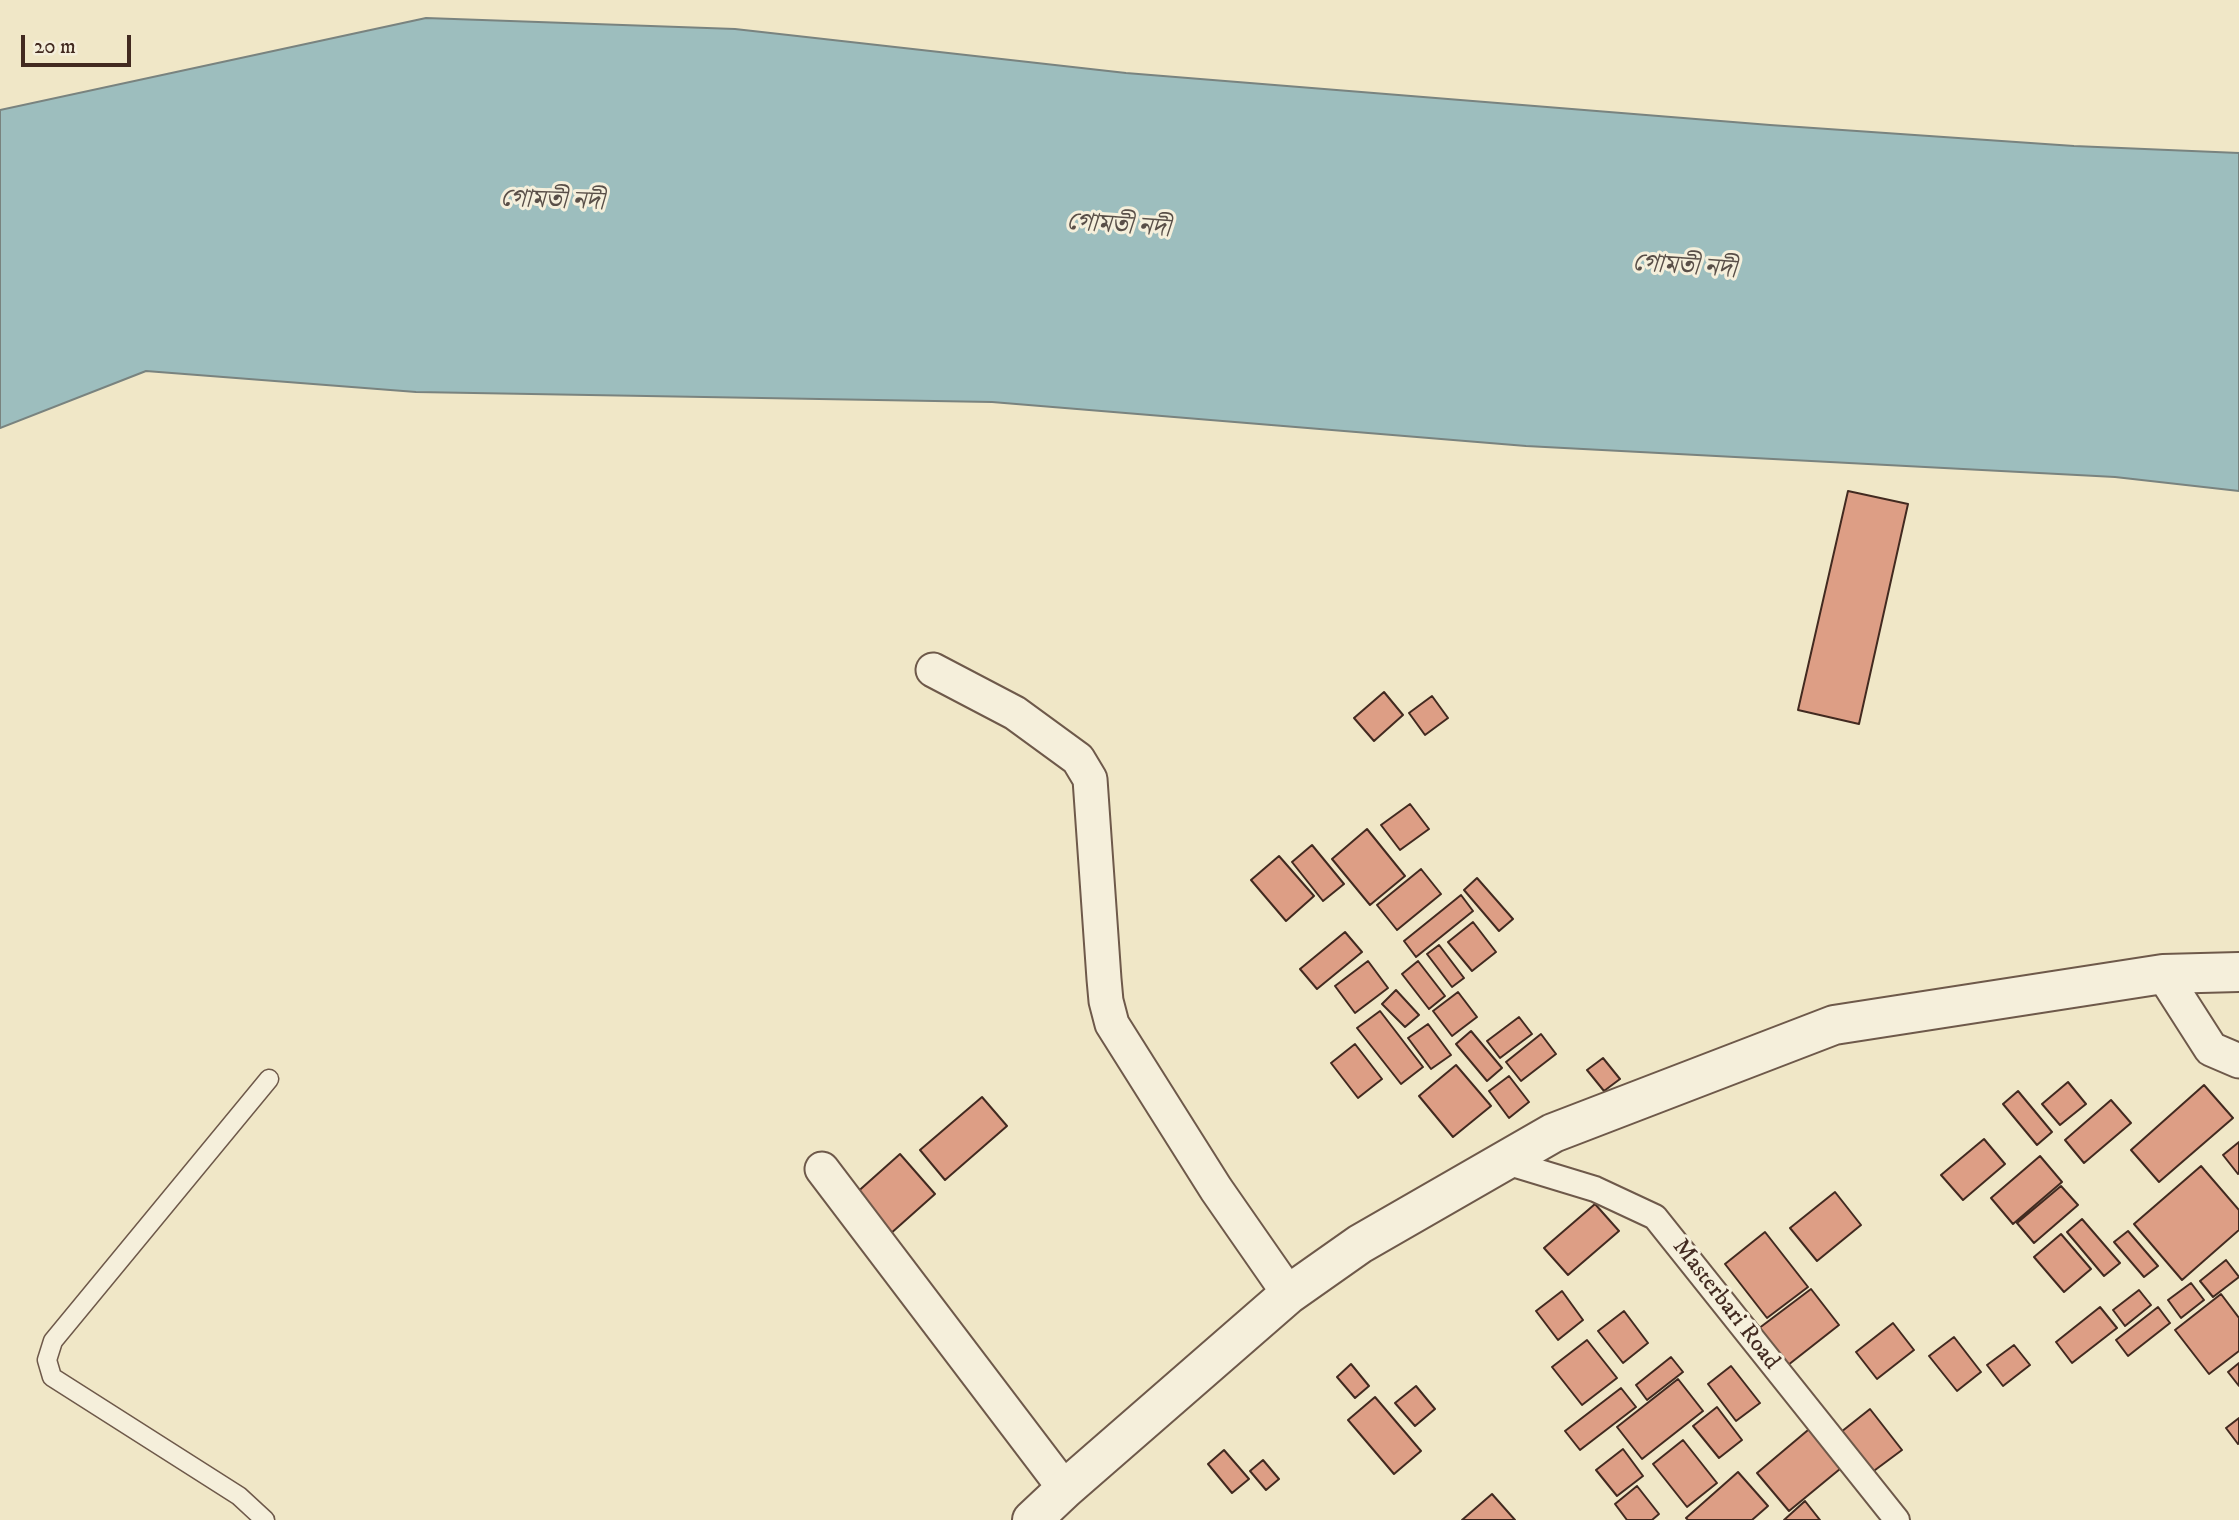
<!DOCTYPE html>
<html>
<head>
<meta charset="utf-8">
<style>
	body { margin:0 }
	#map { position:relative; width:2239px; height:1520px; overflow:hidden; background:#f0e7c7; font-family:"IM FELL DW Pica",serif }
	canvas { display:block }
	.scale { position:absolute; left:21px; top:35px; width:110px; height:32px; box-sizing:border-box; border:4px solid #422a20; border-top:0; padding-left:9px; font-size:21px; line-height:24px; white-space:nowrap; color:#422a20; -webkit-text-stroke:5px #f5efdb; paint-order:stroke }
</style>
</head>
<body>
<div id="map">
<canvas width="2239" height="1520"></canvas>
<div class="scale">20 m</div>
</div>
<script>
const c = document.querySelector('canvas').getContext('2d');
c.lineJoin = 'round';
function fillPath(path, color) {
  c.fillStyle = color;
  c.fill(path, 'evenodd');
}
function strokePath(path, color, width, dash) {
  c.strokeStyle = color;
  c.lineWidth = width;
  c.lineCap = dash ? 'butt' : 'round';
  c.setLineDash(dash || []);
  c.stroke(path);
}
function label(font, color, halo, rows, align = 'center') {
  c.font = font + ' "IM FELL DW Pica","Noto Serif Bengali",serif';
  c.lineWidth = 6;
  c.setLineDash([]);
  c.textBaseline = 'middle';
  c.strokeStyle = halo;
  c.fillStyle = color;
  for (const [text, x, y, turn = 0] of rows) {
    c.save();
    c.translate(x, y);
    c.rotate((+turn || 0) * Math.PI / 180);
    c.textAlign = isNaN(turn) ? turn : align;
    if (halo) c.strokeText(text, 0, 0);
    c.fillText(text, 0, 0);
    c.restore();
  }
}
const water = new Path2D(`
	M426,18L735,29L1126,73L1770,125L2074,146L2239,153V491L2115,477L1526,446L992,402L416,392L146,371L0,428V110Z`);
const building = new Path2D(`
	M1848,491L1908,504L1859,724L1798,710Z
	M1384,692L1403,715L1374,741L1354,718Z
	M1432,696L1448,718L1425,735L1409,713Z
	M1410,804L1429,829L1400,850L1381,825Z
	M1367,829L1405,876L1370,905L1332,859Z
	M1312,845L1344,884L1323,901L1292,862Z
	M1279,856L1314,896L1286,921L1251,880Z
	M1421,869L1441,894L1397,930L1377,905Z
	M1477,878L1513,919L1499,931L1464,890Z
	M1461,895L1473,911L1416,957L1404,941Z
	M1473,922L1496,952L1472,971L1448,942Z
	M1345,932L1362,952L1317,989L1300,969Z
	M1439,945L1464,978L1452,987L1427,954Z
	M1368,961L1388,988L1355,1013L1335,986Z
	M1418,961L1445,996L1429,1009L1402,974Z
	M1396,990L1419,1015L1405,1027L1382,1004Z
	M1458,992L1477,1017L1452,1036L1433,1011Z
	M1380,1011L1423,1067L1401,1084L1357,1028Z
	M1519,1017L1532,1034L1500,1058L1487,1041Z
	M1428,1024L1451,1055L1431,1069L1408,1038Z
	M1471,1031L1502,1068L1487,1081L1456,1044Z
	M1541,1034L1556,1054L1521,1081L1506,1062Z
	M1355,1044L1382,1079L1358,1098L1331,1063Z
	M1603,1058L1620,1079L1604,1091L1587,1070Z
	M1456,1065L1491,1106L1453,1137L1419,1096Z
	M1509,1076L1529,1102L1509,1118L1489,1091Z
	M2068,1082L2086,1104L2060,1125L2042,1104Z
	M2204,1085L2233,1118L2159,1182L2131,1150Z
	M2018,1091L2052,1132L2037,1145L2003,1104Z
	M982,1097L1007,1126L945,1180L920,1150Z
	M2111,1100L2131,1123L2084,1163L2065,1140Z
	M1984,1139L2005,1164L1963,1200L1941,1175Z
	M2239,1142V1173L2238,1174L2223,1155Z
	M900,1154L935,1194L889,1235L854,1195Z
	M2040,1156L2062,1182L2013,1224L1991,1198Z
	M2201,1166L2239,1210V1230L2182,1280L2134,1224Z
	M2061,1186L2078,1205L2034,1243L2017,1223Z
	M1835,1192L1861,1225L1817,1261L1790,1228Z
	M1595,1204L1619,1231L1568,1275L1544,1248Z
	M2082,1219L2120,1263L2104,1276L2067,1232Z
	M2128,1231L2158,1266L2144,1277L2114,1242Z
	M1765,1232L1808,1287L1767,1318L1725,1264Z
	M2061,1234L2091,1269L2064,1292L2034,1257Z
	M2226,1260L2239,1277L2213,1297L2200,1281Z
	M2191,1283L2204,1300L2181,1318L2168,1300Z
	M1811,1289L1839,1325L1783,1369L1754,1332Z
	M2139,1290L2151,1305L2125,1326L2113,1310Z
	M1562,1291L1583,1320L1558,1340L1536,1311Z
	M2221,1294L2239,1318V1351L2209,1374L2175,1330Z
	M2100,1307L2117,1328L2072,1363L2056,1342Z
	M2158,1307L2170,1323L2128,1356L2116,1340Z
	M1624,1311L1648,1343L1623,1363L1598,1331Z
	M1893,1323L1914,1350L1877,1379L1856,1352Z
	M1954,1337L1981,1372L1957,1391L1929,1356Z
	M1587,1340L1617,1378L1582,1405L1552,1367Z
	M2014,1345L2030,1365L2003,1386L1987,1365Z
	M1671,1357L1683,1372L1647,1400L1636,1385Z
	M2239,1363V1386L2228,1372Z
	M1351,1364L1369,1386L1355,1398L1337,1377Z
	M1731,1366L1760,1403L1736,1421L1708,1384Z
	M1678,1379L1703,1411L1642,1459L1617,1427Z
	M1416,1386L1435,1409L1415,1426L1395,1403Z
	M1621,1388L1636,1407L1580,1450L1565,1431Z
	M1375,1397L1421,1451L1394,1474L1348,1420Z
	M1717,1407L1742,1440L1719,1458L1693,1426Z
	M1870,1409L1902,1450L1867,1476L1836,1436Z
	M2239,1418V1443L2238,1444L2226,1428Z
	M1814,1425L1846,1464L1789,1511L1757,1473Z
	M1683,1440L1717,1483L1687,1507L1653,1464Z
	M1623,1449L1643,1476L1617,1496L1596,1470Z
	M1224,1450L1249,1479L1232,1493L1208,1464Z
	M1263,1460L1279,1479L1266,1490L1250,1471Z
	M1738,1472L1768,1506L1752,1520H1688L1686,1518Z
	M1637,1486L1659,1514L1652,1520H1627L1615,1504Z
	M1492,1494L1515,1520H1462Z
	M1805,1501L1820,1520H1784Z`);
const service = new Path2D(`
	M265,1520L239,1496L52,1377L47,1360L53,1341L269,1079`);
const pedestrian = new Path2D(`
	M1503,1161L1595,1189L1655,1217L1897,1520`);
const minor = new Path2D(`
	M933,670L1015,713L1078,759L1090,779L1104,979L1106,1001L1112,1024L1216,1189L1289,1294
	M2163,974L2211,1049L2239,1061
	M822,1169L1065,1489`);
const tertiary = new Path2D(`
	M1032,1520L1065,1489L1289,1294L1360,1244L1553,1133L1834,1025L2163,974L2239,972`);
const streetNames = [
	["Masterbari Road",1725,1305,52]
];
const waterNames = [
	["গোমতী নদী",552,202,2],
	["গোমতী নদী",1118,227,4],
	["গোমতী নদী",1684,268,4]
];
fillPath(water, '#9dbebe');
strokePath(water, '#79837f', 2);
fillPath(building, '#dd9e85');
strokePath(building, '#422a20', 2);
strokePath(service, '#6e594a', 21);
strokePath(pedestrian, '#6e594a', 28);
strokePath(minor, '#6e594a', 37);
strokePath(tertiary, '#6e594a', 42);
strokePath(service, '#f5efdb', 18);
strokePath(pedestrian, '#f5efdb', 24);
strokePath(minor, '#f5efdb', 33);
strokePath(tertiary, '#f5efdb', 38);
label('24px', '#422a20', '#f5efdb', streetNames);
label('italic 26px', '#594f48', '#f5efdb', waterNames);
</script>
</body>
</html>
